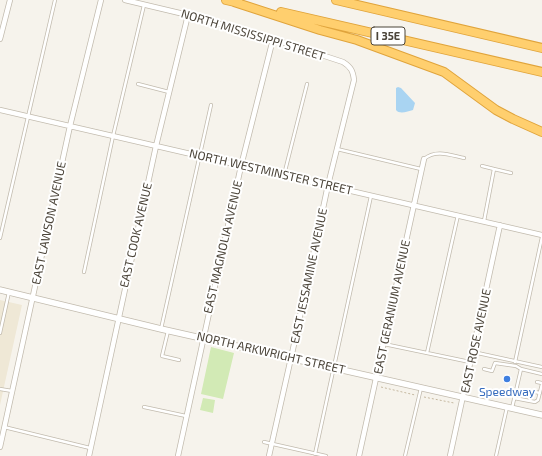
<!DOCTYPE html>
<html>
<head>
<meta charset="utf-8">
<style>
	body { margin:0 }
	canvas { display:block; background:#f6f3ec }
</style>
</head>
<body>
<canvas width="542" height="456"></canvas>
<script>
const c = document.querySelector('canvas').getContext('2d');
c.lineJoin = 'round';
function fillPath(path, color) {
  c.fillStyle = color;
  c.fill(path, 'evenodd');
}
function strokePath(path, color, width, dash) {
  c.strokeStyle = color;
  c.lineWidth = width;
  c.lineCap = dash ? 'butt' : 'round';
  c.setLineDash(dash || []);
  c.stroke(path);
}
function label(font, color, halo, rows, align = 'center') {
  c.font = font + ' "Exo 2",sans-serif';
  c.lineWidth = 4;
  c.setLineDash([]);
  c.textBaseline = 'middle';
  c.strokeStyle = halo;
  c.fillStyle = color;
  for (const [text, x, y, turn = 0] of rows) {
    c.save();
    c.translate(x, y);
    c.rotate((+turn || 0) * Math.PI / 180);
    c.textAlign = isNaN(turn) ? turn : align;
    if (halo) c.strokeText(text, 0, 0);
    c.fillText(text, 0, 0);
    c.restore();
  }
}
const education = new Path2D(`
	M0,300L22,305L0,405Z`);
const green = new Path2D(`
	M211,347L234,353L223,399L201,394Z
	M203,398L215,400L213,413L200,410Z`);
const water = new Path2D(`
	M398,87L401,88L415,103L413,110C408,111 400,115 396,110V88Z`);
const path = new Path2D(`
	M381,387L415,395
	M424,397L454,403`);
const service = new Path2D(`
	M138,84L169,92
	M337,149L421,169
	M424,159C436,149 450,155 464,158
	M482,166L494,169
	M284,175L307,84
	M484,221L494,169L511,173
	M0,238L55,0
	M84,272L113,136L144,5
	M161,329L211,105
	M168,331L162,356L179,360
	M0,333L9,292
	M384,344L470,362
	M473,352L542,367
	M427,353L458,215
	M515,362L542,237
	M484,369L492,371L495,363L516,366L521,369
	M537,382L542,383
	M0,389L12,391
	M535,392L540,393
	M514,398L535,402L538,400L542,384
	M144,407L186,416
	M512,408L521,369L542,374
	M4,427L90,448
	M264,442L326,456
	M315,454L371,196
	M405,456L421,388
	M496,456L507,407`);
const minor = new Path2D(`
	M125,0L188,15L273,39L343,62C351,67 353,71 354,80L328,185L293,349L269,456
	M0,39L10,0
	M0,110L542,235
	M0,447L70,126L101,0
	M89,456L156,146L188,15
	M178,456L241,166L273,39
	M359,456L424,159
	M450,456L500,225`);
const tertiary = new Path2D(`
	M0,290L161,329L542,415`);
const motorway = new Path2D(`
	M226,0L239,3
	M336,0L542,48
	M234,2L320,30L357,40L444,72L496,110L513,119L542,132
	M281,12L542,72`);
const markers = [
	[507,379,4,"#3f7fe0"]
];
const shields = [
	[388,36,34]
];
const shieldNames = [
	["I 35E",388,36]
];
const streetNames = [
	["NORTH MISSISSIPPI STREET",253,35,17],
	["NORTH WESTMINSTER STREET",271,172,13],
	["EAST LAWSON AVENUE",49,223,-78],
	["EAST COOK AVENUE",136,235,-77],
	["EAST MAGNOLIA AVENUE",223,247,-77],
	["EAST JESSAMINE AVENUE",309,276,-78],
	["EAST GERANIUM AVENUE",392,307,-78],
	["EAST ROSE AVENUE",476,341,-78],
	["NORTH ARKWRIGHT STREET",271,353,13]
];
const shopNames = [
	["Speedway",507,392]
];
fillPath(education, '#efe8d6');
fillPath(green, '#d2eab5');
fillPath(water, '#a9d4f2');
strokePath(service, '#c2bbae', 4);
strokePath(minor, '#c2bbae', 6);
strokePath(tertiary, '#c2bbae', 7);
strokePath(motorway, '#e0a43c', 10);
strokePath(path, '#c4b79f', 1, [2, 2]);
strokePath(service, '#fff', 2.5);
strokePath(minor, '#fff', 4.5);
strokePath(tertiary, '#fff', 5.5);
strokePath(motorway, '#ffcf6e', 8);
for (const [x, y, r, color] of markers) {
  const dot = new Path2D();
  dot.arc(x, y, r, 0, 2 * Math.PI);
  c.fillStyle = color;
  c.fill(dot);
  strokePath(dot, '#fff', 1.5);
}
for (const [x, y, w] of shields) {
  const box = new Path2D();
  box.roundRect(x - w / 2, y - 9, w, 18, 3);
  c.fillStyle = '#fff';
  c.fill(box);
  strokePath(box, '#4b4439', 1);
}
label('bold 11px', '#4b4439', null, shieldNames);
label('12px', '#4b4439', '#fff', streetNames);
label('12px', '#366cbe', '#fff', shopNames);
</script>
</body>
</html>
